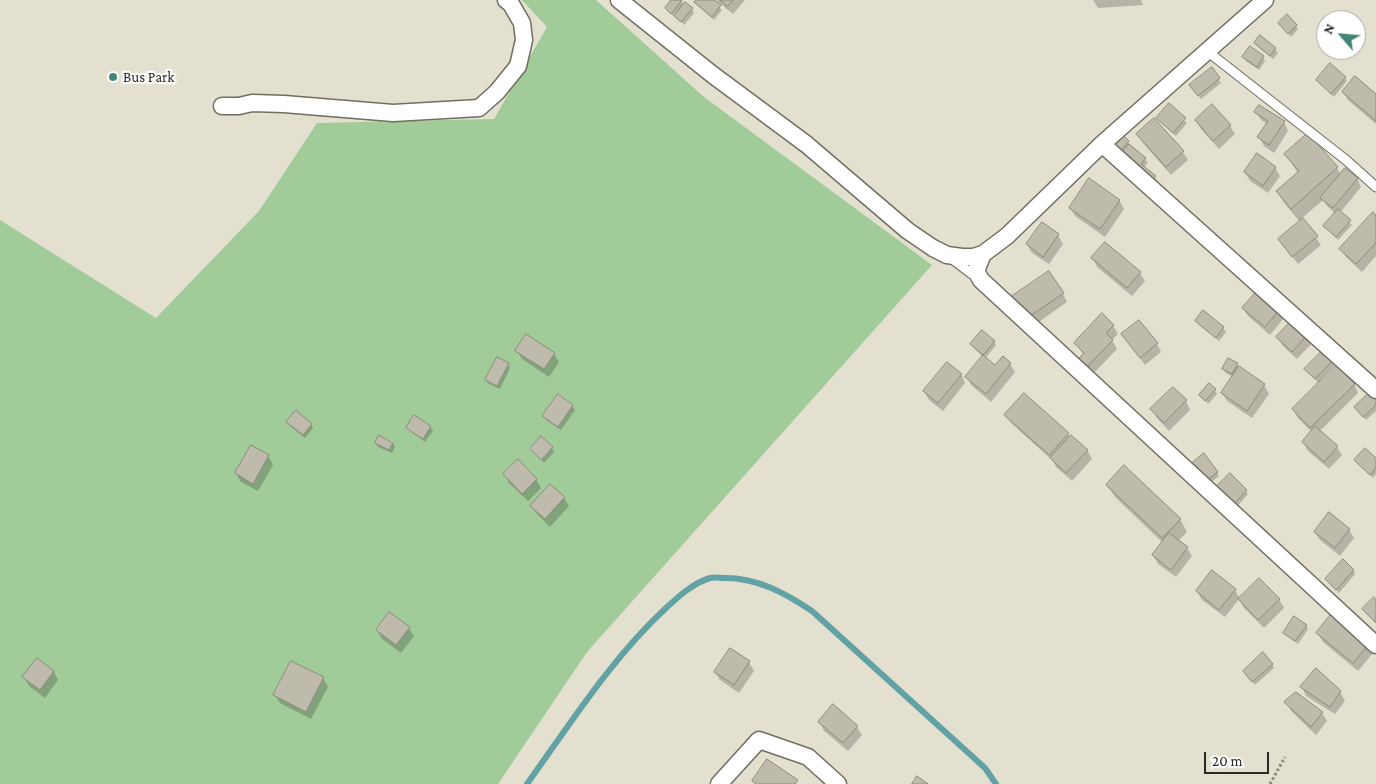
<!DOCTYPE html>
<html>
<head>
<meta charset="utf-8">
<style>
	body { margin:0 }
	#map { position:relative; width:1376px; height:784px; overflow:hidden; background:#e3e0d0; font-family:"Crimson Pro",serif }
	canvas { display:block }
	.north { position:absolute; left:1316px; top:10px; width:50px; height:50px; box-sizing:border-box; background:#fff; border:1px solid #aaa9a7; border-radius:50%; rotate:297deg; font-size:14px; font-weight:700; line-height:20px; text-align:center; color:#2a2923 }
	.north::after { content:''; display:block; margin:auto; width:18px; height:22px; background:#438577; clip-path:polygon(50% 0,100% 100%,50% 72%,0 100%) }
	.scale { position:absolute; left:1204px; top:752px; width:65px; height:22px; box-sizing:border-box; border:2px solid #2a2923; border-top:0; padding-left:6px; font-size:15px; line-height:18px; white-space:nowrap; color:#2a2923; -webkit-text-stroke:4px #fff; paint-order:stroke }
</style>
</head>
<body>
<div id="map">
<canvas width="1376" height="784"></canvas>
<div class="north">N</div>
<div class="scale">20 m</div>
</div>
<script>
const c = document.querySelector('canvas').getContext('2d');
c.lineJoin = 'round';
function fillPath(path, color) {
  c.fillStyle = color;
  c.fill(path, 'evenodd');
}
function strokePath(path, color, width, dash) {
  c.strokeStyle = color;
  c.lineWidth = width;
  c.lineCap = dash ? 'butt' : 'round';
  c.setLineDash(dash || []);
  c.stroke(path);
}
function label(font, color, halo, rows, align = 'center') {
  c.font = font + ' "Crimson Pro",serif';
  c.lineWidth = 4.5;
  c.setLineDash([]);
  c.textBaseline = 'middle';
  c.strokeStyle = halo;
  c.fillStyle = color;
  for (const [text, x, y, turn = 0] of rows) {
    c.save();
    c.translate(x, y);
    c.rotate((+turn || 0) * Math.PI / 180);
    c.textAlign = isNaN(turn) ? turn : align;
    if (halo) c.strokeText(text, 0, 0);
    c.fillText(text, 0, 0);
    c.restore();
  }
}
const green = new Path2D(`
	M522,0H596L704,97L932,265L587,652L498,784H0V220L156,318L259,211L317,123L494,119L547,27ZM515,351L555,353L544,369ZM497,357L509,364L497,386L485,380ZM558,394L573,405L558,427L543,416ZM414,415L431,426L423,439L406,428ZM286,422L312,424L303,435ZM379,435L393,442L389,450L375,443ZM541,436L553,447L542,460L530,449ZM251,446L253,483L235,473ZM518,459L537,479L522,493L503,474ZM550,484L564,497L531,506ZM389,612L409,627L396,645L376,630ZM291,661L324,677L273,695Z`);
const shadow = new Path2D(`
	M673,0H681L684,5L692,9L694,13L684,25L675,15L673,16L666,8Z
	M698,0H712L722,10L714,20L698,6L696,3Z
	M716,0H745L733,14Z
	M1093,0H1141L1143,5L1098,8Z
	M1279,23L1296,25L1298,29L1291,37Z
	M1260,37L1275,49L1278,53L1273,59L1258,47L1256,43Z
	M1250,48L1263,57L1265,61L1259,70L1246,61L1244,57Z
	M1211,69L1221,83L1201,99L1193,89Z
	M1345,78L1347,81L1334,97L1317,80Z
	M1343,92L1376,95V124L1348,100Z
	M1169,105L1187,123L1176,136L1157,119Z
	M1212,106L1230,126L1235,134L1219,149L1201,129L1196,120Z
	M1256,112L1284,122L1288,131L1274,153L1264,146L1259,137L1267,124L1261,120Z
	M1154,120L1183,152L1188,160L1171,175L1143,143L1138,134Z
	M1128,142L1130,146L1145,159L1148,163L1144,167L1157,180L1153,185L1115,151Z
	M1286,155L1337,168L1341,175L1357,178L1361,187L1340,213L1352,225L1338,240L1325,226L1336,214L1327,206L1323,200L1302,218L1321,245L1298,264L1279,239L1300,222L1285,204L1277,192L1298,173Z
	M1275,168L1280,176L1268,193L1250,181L1245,172Z
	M1119,200L1124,209L1105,237L1075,216L1070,208Z
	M1376,217V256L1362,272L1346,257L1341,249Z
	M1042,223L1058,235L1063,244L1049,264L1032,253L1027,244Z
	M1093,258L1140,273L1145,281L1132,296L1097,267Z
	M1063,294L1067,302L1033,326L1018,305Z
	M1243,308L1278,311L1283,319L1270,335L1248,316Z
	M1203,312L1223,328L1226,332L1219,341L1199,325L1196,321Z
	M1293,321L1313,342L1297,359L1282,345L1278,337Z
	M1113,325L1118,334L1112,340L1117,349L1090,377L1083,369L1084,355L1075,343Z
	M1123,335L1157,344L1161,352L1145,365Z
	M994,341L996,345L985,359L995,367L1003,358L1010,364L1015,372L991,402L971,385L967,377L983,357L971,345Z
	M1326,349L1337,362L1321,379L1322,381L1354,384L1358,393L1319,432L1337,447L1342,455L1329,469L1308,451L1303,442L1312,432L1298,418L1293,409L1319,384L1306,369Z
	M517,351L554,354L559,362L549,377L522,359Z
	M508,364L510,368L500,389L489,384L486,380Z
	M1237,364L1239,368L1264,385L1269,394L1252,418L1227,401L1222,393L1233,377L1226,373L1223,369Z
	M961,374L965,383L943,411L929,400L924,391Z
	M1215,390L1217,394L1208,404L1200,395Z
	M1186,401L1190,410L1169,431L1157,418L1152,410Z
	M1376,401V411L1366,420L1358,411Z
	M572,406L575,410L561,430L546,420L544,416Z
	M1006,415L1068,434L1070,438L1087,450L1092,459L1072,481L1056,467L1053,461L1011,423Z
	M415,417L430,427L433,431L425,442L410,431L407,428Z
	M288,422L311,424L313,428L305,438L290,426Z
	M376,443H393L395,447L392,453L378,447Z
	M552,448L554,452L544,463L531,449Z
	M268,456L273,465L258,491L241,482L236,473Z
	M1376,459V474L1373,478L1355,460Z
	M1196,467L1217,472L1219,476L1209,484Z
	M505,474L536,479L541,488L528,501L509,483Z
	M1107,485L1180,519L1187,532L1178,541L1187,548L1192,556L1176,577L1158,564L1153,555L1163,543L1115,497Z
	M1220,491H1246L1248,494L1237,507Z
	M564,498L569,506L550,527L537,514L532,506Z
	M1349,530L1354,538L1340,556L1320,540L1315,532Z
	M1353,570L1355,574L1339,593L1326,579Z
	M1235,590L1240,599H1279L1284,608L1264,628L1244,608L1239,599L1225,617L1202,600L1197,591Z
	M1306,626L1308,629L1298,644L1287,636L1284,633Z
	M409,628L414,636L401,653L382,639L377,630Z
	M1318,633L1368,644L1373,653L1358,671L1323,642Z
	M749,662L754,671L739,693L720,680L715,672Z
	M1272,664L1274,668L1255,685L1246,675Z
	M54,672L58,680L45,698L29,686L24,677Z
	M323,678L328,687L311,719L280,703L275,695Z
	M1302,687L1340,692L1345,701L1335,714L1306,696Z
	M1286,702L1322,713L1327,721L1316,735L1291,711Z
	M820,722L857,727L862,735L848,751L824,731Z`);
const stream = new Path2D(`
	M527,784C570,724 611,659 666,608C678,597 693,583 710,578C714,577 720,578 725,578C758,578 785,593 812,611L985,768L996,784`);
const building = new Path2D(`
	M671,0H682L671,14L665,8Z
	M697,0H714L721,5L712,17L694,2Z
	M720,0H733L728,6Z
	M685,2L693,8L681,22L674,16Z
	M1287,14L1297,25L1288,34L1278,23Z
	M1260,35L1276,48L1270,56L1254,43Z
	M1250,46L1264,56L1257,67L1242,57Z
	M1330,63L1346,77L1331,94L1316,80Z
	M1212,67L1220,78L1198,96L1189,85Z
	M1355,76L1376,94V121L1342,92Z
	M1169,103L1186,118L1173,133L1156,118Z
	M1212,104L1231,125L1213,141L1195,120Z
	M1259,105L1285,121L1269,145L1257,137L1268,121L1254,112Z
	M1154,118L1184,151L1166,167L1136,134Z
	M1308,133L1338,167L1291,209L1276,191L1299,171L1284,154Z
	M1123,135L1129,141L1118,153L1112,147Z
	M1129,144L1146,158L1141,164L1156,176L1150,182L1119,157Z
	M1257,153L1276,167L1263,186L1244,172Z
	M1345,168L1358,178L1333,208L1320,198Z
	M1089,178L1120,200L1100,229L1069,208Z
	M1338,209L1351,220L1336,237L1323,226Z
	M1373,212L1376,215V243L1356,264L1339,249Z
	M1303,218L1318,236L1292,257L1278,239Z
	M1042,222L1059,234L1043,257L1026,244Z
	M1105,242L1141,272L1127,288L1091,258Z
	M1049,271L1064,293L1027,318L1012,296Z
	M1257,291L1279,310L1265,327L1242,308Z
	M1203,310L1224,327L1216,338L1195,321Z
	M1102,313L1114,325L1106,333L1113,340L1085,369L1076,361L1084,353L1074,343Z
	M1293,319L1309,333L1292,352L1276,337Z
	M1139,320L1158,343L1140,358L1121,334Z
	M982,330L995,341L983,355L970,344Z
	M526,334L555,353L544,369L515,351Z
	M1326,347L1336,357L1315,379L1304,369Z
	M983,355L995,365L1003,356L1011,363L986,394L965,377Z
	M497,357L509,363L497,386L485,380Z
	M1228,358L1238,363L1232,374L1222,369Z
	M947,362L962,374L938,403L923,391Z
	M1336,365L1355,384L1310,428L1292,409Z
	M1239,366L1265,384L1247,411L1221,393Z
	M1209,383L1216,389L1205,401L1199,395Z
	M1173,387L1187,400L1164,423L1150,409Z
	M1370,392L1376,399V405L1363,417L1354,407Z
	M1024,393L1069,433L1049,455L1004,415Z
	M558,394L573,405L558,427L542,416Z
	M296,410L312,424L303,435L286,422Z
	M414,415L431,426L423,439L406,428Z
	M1315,426L1338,446L1324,462L1302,442Z
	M379,435L393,443L389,450L375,443Z
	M1071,435L1088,450L1066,473L1050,458Z
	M541,436L553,447L541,460L530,449Z
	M251,445L269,455L253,484L235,473Z
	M1365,448L1376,458V468L1370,475L1354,460Z
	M1204,453L1218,472L1206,481L1192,463Z
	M518,459L537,479L522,494L503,474Z
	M1124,465L1181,519L1162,538L1106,485Z
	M1230,473L1247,490L1234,504L1216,487Z
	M550,484L565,497L545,519L530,506Z
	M1329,512L1350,529L1335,548L1314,532Z
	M1169,533L1188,547L1171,570L1152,555Z
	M1343,559L1354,570L1336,590L1325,579Z
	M1212,570L1236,589L1219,610L1196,591Z
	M1259,578L1280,599L1258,620L1238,599Z
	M1374,597L1376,600V623L1362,609Z
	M389,612L410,627L396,645L376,630Z
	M1332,613L1369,644L1353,663L1316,633Z
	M1294,616L1307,625L1295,641L1283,633Z
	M730,648L750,661L734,685L714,672Z
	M1263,652L1273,664L1252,682L1243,671Z
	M37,658L54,671L40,690L22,677Z
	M291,661L324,677L306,712L273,695Z
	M1316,668L1341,691L1330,707L1300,687Z
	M1296,692L1323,712L1311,727L1284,702Z
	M833,704L858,726L843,743L818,722Z
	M767,759L798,780L795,784H756L752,781Z
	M917,776L928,784H912Z`);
const path = new Path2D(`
	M1270,784L1285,757`);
const lane = new Path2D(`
	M1207,51L1346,160L1376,187
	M951,258L976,277`);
const street = new Path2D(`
	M619,0L713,75L806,144L908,231L933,248L947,255L962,257H973L983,254L1007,236L1102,144L1265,0
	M222,106H239L252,103L284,104L393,113L479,108L497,92L518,66L524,40L522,23L511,4L506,0
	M1102,144L1376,390
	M983,254L976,271L981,280L1376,645
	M719,784L759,740L808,757L838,784`);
const markers = [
	[113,77,5,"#438577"]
];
const poiNames = [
	["Bus Park",123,77]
];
fillPath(green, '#a2cb9a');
fillPath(shadow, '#0003');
strokePath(stream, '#63a2a4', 6);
fillPath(building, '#bebbac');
strokePath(building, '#8d8a7b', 1);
strokePath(lane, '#716e60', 11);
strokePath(street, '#716e60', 19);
strokePath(path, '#8a887d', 3, [2.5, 2.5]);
strokePath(lane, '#fff', 9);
strokePath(street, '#fff', 16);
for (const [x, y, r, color] of markers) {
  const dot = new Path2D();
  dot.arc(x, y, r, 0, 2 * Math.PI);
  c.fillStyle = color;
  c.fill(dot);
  strokePath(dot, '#fff', 2);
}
label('15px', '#2a2923', '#fff', poiNames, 'left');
</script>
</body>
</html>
